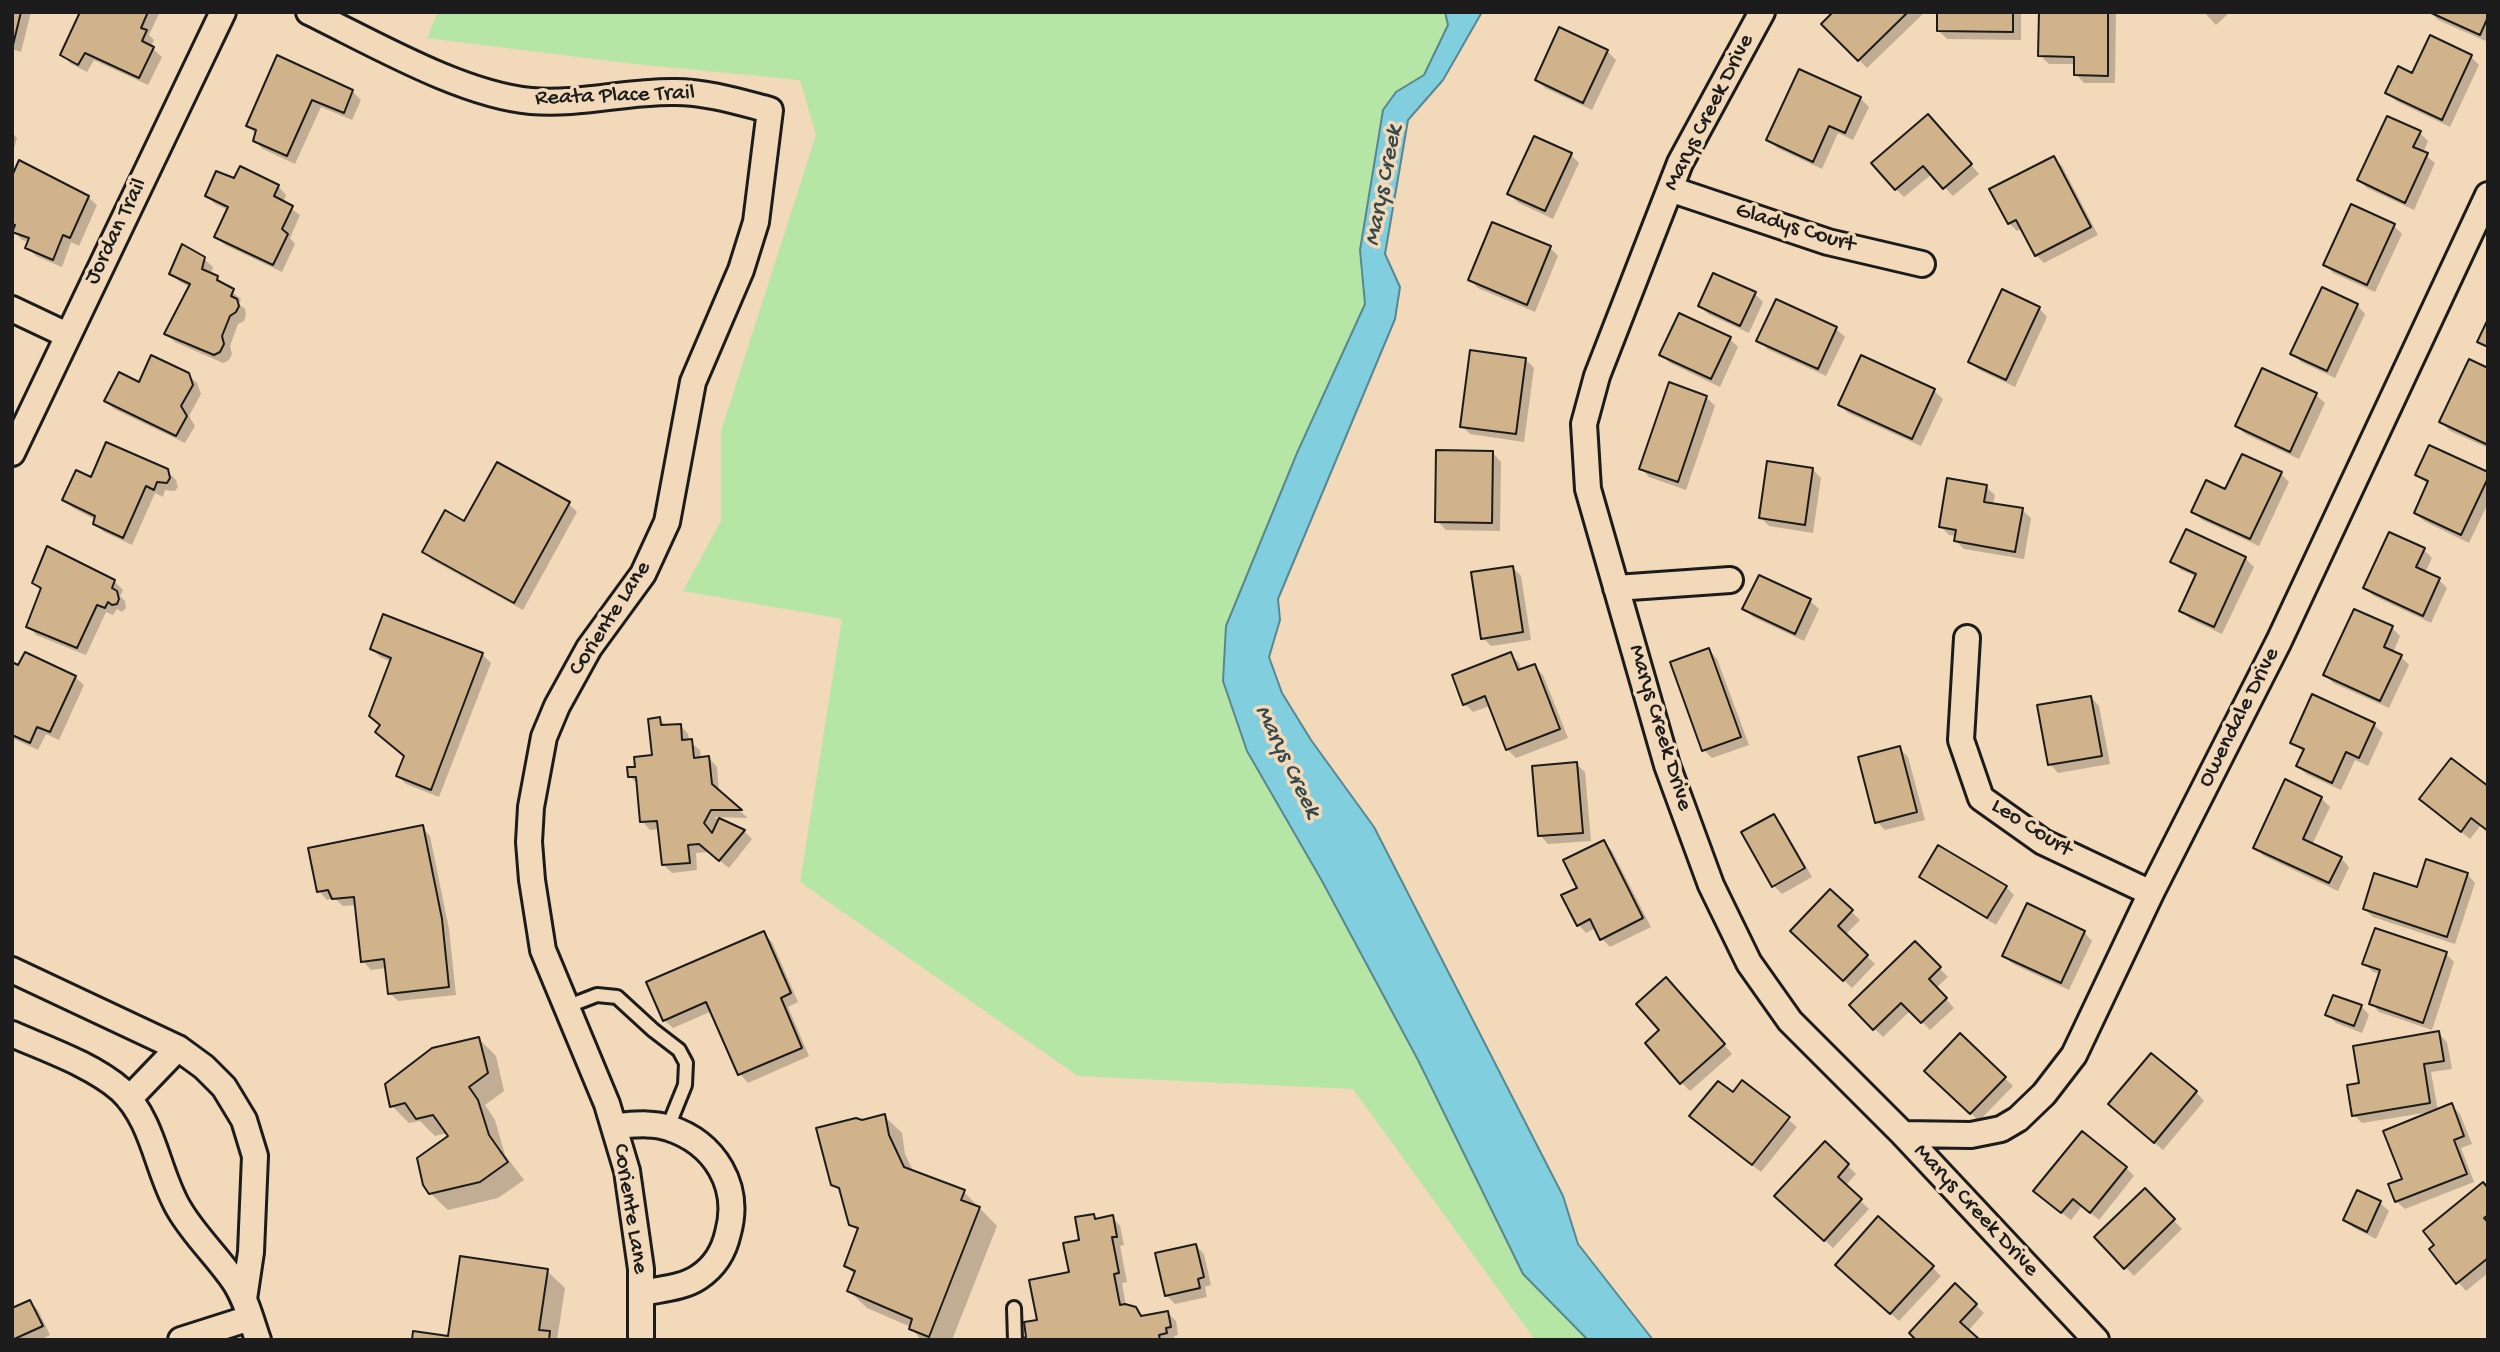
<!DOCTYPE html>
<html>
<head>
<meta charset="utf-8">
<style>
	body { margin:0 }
	#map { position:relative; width:2500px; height:1352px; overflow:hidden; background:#f1d9b9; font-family:"Gochi Hand",sans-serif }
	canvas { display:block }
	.frame { position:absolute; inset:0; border:14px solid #1c1c1c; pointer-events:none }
</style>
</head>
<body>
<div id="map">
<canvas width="2500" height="1352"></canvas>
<div class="frame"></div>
</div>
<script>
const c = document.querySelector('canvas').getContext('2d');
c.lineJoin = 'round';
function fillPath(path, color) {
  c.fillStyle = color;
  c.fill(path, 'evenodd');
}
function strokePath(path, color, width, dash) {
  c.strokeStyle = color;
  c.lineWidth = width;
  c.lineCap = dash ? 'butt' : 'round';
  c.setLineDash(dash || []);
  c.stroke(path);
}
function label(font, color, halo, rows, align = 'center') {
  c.font = font + ' "Gochi Hand",sans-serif';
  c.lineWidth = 7;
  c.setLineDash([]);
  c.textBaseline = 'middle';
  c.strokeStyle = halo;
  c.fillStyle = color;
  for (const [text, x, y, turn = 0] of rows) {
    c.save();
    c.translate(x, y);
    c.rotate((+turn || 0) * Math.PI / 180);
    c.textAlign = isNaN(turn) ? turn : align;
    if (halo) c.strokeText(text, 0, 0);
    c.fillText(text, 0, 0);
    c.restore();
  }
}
const green = new Path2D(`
	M438,12H1445L1448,25L1424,75L1396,92L1378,131L1360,250L1365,304L1297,453L1226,626L1247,751L1322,881L1418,1060L1523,1274L1588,1340H1535L1353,1089L1078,1076L800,882L842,619L683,591L721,521V431L816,135L800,80L635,64L427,38Z`);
const water = new Path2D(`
	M1445,12H1482L1443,80L1408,120L1385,254L1400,287L1395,319L1278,599L1280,620L1269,657L1282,693L1311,740L1374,827L1563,1196L1578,1244L1653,1340H1588L1523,1274L1418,1060L1322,881L1247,751L1223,681L1226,626L1297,453L1365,304L1360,250L1383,110L1396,92L1424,75L1448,25Z`);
const shadow = new Path2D(`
	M12,12H31L21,52L12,49Z
	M82,12H157L159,14L149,35L154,40L151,47L162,57L148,85L94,60L87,72L70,63L62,55Z
	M1835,12H1925L1867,68L1823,24Z
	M1939,12H2021V40L1947,39L1938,30Z
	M2041,12H2116L2115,83H2084L2076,74V64H2049L2040,55Z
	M2204,12H2230L2216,25Z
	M2431,12H2488V42L2438,20Z
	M1607,51L1616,60L1592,110L1545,88L1537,80Z
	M278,57L352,91L361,100L352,120L321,107L295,164L263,149L255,141L256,134L248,125Z
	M2471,57L2479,65L2450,127L2396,101L2388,93L2413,76Z
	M1860,98L1869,107L1853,140L1838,133L1822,169L1777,148L1768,140Z
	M1936,125L1979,174L1953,196L1932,174L1904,197L1896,189Z
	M12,133L17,138L12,155Z
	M2420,133L2428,141L2423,153L2435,163L2414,210L2367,188L2359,180Z
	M1571,155L1579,163L1553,219L1517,202L1509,193Z
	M2053,158L2062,166L2098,235L2044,263L2036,255L2022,228L2017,231L2009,223Z
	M235,180L278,186L286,195L283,203L300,215L290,238L295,244L282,272L225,245L216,237L228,210L215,204L207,196Z
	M12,181L88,197L97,205L79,246L71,242L62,267L36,256L27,247L29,242L22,240L14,231Z
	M2394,226L2402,234L2375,292L2333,273L2325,264Z
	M1550,248L1558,256L1535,312L1478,288L1470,280Z
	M204,259L213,267L211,275L241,299L239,304L245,309L246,315L244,321L238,324L230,346L232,354L229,360L223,363L175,342L166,334L190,287L180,282L171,273Z
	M1755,294L1763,302L1749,333L1708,314L1700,306Z
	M2357,305L2365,314L2335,378L2301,362L2293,354Z
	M2039,308L2047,317L2015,387L1979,370L1970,362Z
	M1836,329L1845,337L1826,376L1767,349L1759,340Z
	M1730,339L1738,347L1720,387L1670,363L1661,355Z
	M1862,357L1934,391L1943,399L1921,446L1848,413L1840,404Z
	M1526,360L1534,368L1524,442L1470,434L1462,426Z
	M2263,370L2316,395L2325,403L2299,459L2245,434L2237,426Z
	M2488,370V448L2450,431L2441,422Z
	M187,374L197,383L201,394L189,416L195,426L185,443L114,409L106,401L140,384Z
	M1706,397L1715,406L1686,490L1649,477L1641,468Z
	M1493,453L1501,462L1500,531L1446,530L1437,521Z
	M1813,470L1821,478L1813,533L1769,526L1761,518Z
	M167,471L176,480L178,487L175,491L165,490L163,497L155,493L132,545L104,532L95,524L96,520L73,508L64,500L92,479Z
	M2281,474L2289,482L2259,546L2202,520L2193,511L2226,491Z
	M2488,474V503L2469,543L2424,521L2416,513L2429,485L2417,475Z
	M1986,487L1995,495L1993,505L2022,510L2031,518L2024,559L1964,549L1955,540L1956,536L1949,535L1941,527Z
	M568,503L577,512L523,610L432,560L424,552L465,523Z
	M2424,550L2432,558L2425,573L2439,580L2447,588L2431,623L2374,596L2365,588Z
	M2245,558L2254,567L2222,634L2190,619L2181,610L2197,577L2181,570L2173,562Z
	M1513,568L1521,576L1531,640L1491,646L1483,638Z
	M1759,577L1810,601L1819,609L1804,641L1753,617L1745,609Z
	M114,581L123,590L120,596L125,601L126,608L122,612L117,609L113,615L106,612L86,655L36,635L28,626L41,591L34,583Z
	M2392,628L2400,636L2393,653L2401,657L2409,665L2389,708L2333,683L2325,674Z
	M372,649L482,654L491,663L439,797L406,784L398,776L405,756L382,726L391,662L380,657Z
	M1709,650L1717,659L1749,745L1712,758L1704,750Z
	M1510,654L1519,663L1522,671L1534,666L1543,675L1568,738L1516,758L1507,749L1490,706L1473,712L1465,704Z
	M12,664L19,667L75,677L84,685L59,740L46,734L38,750L12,738Z
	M2313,696L2374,725L2383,733L2368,766L2355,760L2341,790L2306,774L2298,766L2304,752L2292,742Z
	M2091,697L2099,706L2110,764L2058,773L2050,764Z
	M660,719L667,727L680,725L688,734L689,741L700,750L701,759L709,758L717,767L719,793L748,818L714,817L744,831L752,839L729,868L709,852L696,853L697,870L672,873L663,864L660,829L650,830L642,821L638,785L630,776L637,768L654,757Z
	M1899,748L1908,757L1925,820L1885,830L1877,822Z
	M1576,764L1585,772L1591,841L1548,844L1540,835Z
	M2286,782L2321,798L2330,807L2312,845L2341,858L2349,867L2338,891L2264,856L2255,848Z
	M2488,788L2481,825L2470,839L2430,807Z
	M1774,816L1782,825L1812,877L1782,894L1774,886Z
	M422,827L430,836L449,929L456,995L398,1001L390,993L387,968L371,970L363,961L357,905L343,906L334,898L327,900L319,891Z
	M1604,842L1612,851L1651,927L1610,947L1602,939L1596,928L1586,933L1578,924L1579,888Z
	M2467,874L2475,883L2455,944L2373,917L2364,909Z
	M1921,877L2006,887L2014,895L1996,925L1930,885Z
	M1830,891L1860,920L1845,935L1875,964L1852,988L1792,931Z
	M2084,932L2092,941L2069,990L2013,964L2004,956Z
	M763,933L772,942L798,1002L788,1007L809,1056L748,1083L740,1074L712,1011L673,1028L664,1020Z
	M1915,943L1948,977L1936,988L1954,1008L1930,1030L1911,1010L1883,1037L1851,1005Z
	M2446,954L2454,962L2432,1030L2379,1012L2371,1003L2381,974L2373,972L2364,963Z
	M1675,988L1732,1054L1690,1091L1681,1082L1662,1030Z
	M2361,1006L2369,1015L2362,1033L2336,1023L2327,1014Z
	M2438,1033L2447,1042L2452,1069L2431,1072L2438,1111L2451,1105L2460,1114L2472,1144L2461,1148L2474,1182L2405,1209L2396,1201L2430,1112L2362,1123L2354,1115L2361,1084Z
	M1960,1036L2013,1086L1979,1121L1927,1071Z
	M479,1039L496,1056L504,1091L485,1105L495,1120L505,1155L524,1180L498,1198L448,1210L430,1193L450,1137L447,1133L435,1136L420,1121L409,1123L392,1106Z
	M1743,1082L1797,1127L1761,1172L1700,1124L1733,1095Z
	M2196,1092L2204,1101L2163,1150L2119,1113Z
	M884,1116L902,1133L905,1154L914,1173L964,1192L997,1226L952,1340H921L911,1327L867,1308L849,1291L855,1275L846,1266L859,1232L851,1224L842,1193L833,1184L862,1122Z
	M1825,1144L1856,1174L1845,1186L1869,1209L1833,1248L1785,1204Z
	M2126,1168L2134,1176L2099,1220L2082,1206L2071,1220L2044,1199Z
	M2488,1190V1273L2466,1291L2458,1282L2436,1246Z
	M2145,1191L2182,1229L2134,1276L2097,1237Z
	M2358,1192L2380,1203L2389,1211L2376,1239L2354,1228L2345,1220Z
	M1093,1216L1097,1220L1112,1217L1120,1226L1124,1245L1120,1246L1127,1282L1122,1283L1126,1306L1135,1309L1144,1317L1167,1312L1176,1321L1178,1335L1174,1336V1340H1025L1071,1274L1081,1242Z
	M1196,1246L1204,1254L1211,1285L1205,1287L1207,1297L1175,1304L1166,1295Z
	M1932,1267L1941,1276L1899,1321L1845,1273Z
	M547,1271L565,1288L557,1340H414L449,1338Z
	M1956,1286L1984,1313L1968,1331L1918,1340Z
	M30,1302L38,1310L50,1335L40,1340H12Z`);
const building = new Path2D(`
	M12,12H21L13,45H12Z
	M80,12H148L141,28L147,30L142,41L154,47L139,78L85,53L78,65L60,55Z
	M1833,12H1908L1858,61L1821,24Z
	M1937,12H2013V32L1937,31Z
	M2039,12H2108V76L2074,75V57L2038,56Z
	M2429,12H2488V17L2480,35Z
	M1559,27L1608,50L1583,103L1535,80Z
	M2430,35L2472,55L2442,120L2385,93L2398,66L2412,73Z
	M277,55L353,90L344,113L312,100L287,156L253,141L256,130L246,126Z
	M1799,69L1861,97L1845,133L1829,126L1813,162L1766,140Z
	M1928,114L1972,164L1943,189L1923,166L1895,190L1871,163Z
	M2387,116L2421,131L2413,147L2428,153L2405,203L2357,180Z
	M1534,136L1572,153L1545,211L1507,194Z
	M2054,156L2091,227L2035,256L2016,220L2008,224L1989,189Z
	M19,160L89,196L70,238L63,235L53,260L25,248L29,238L12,232L15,225L12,224V176Z
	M240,166L279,185L274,196L293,206L282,229L288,234L273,265L214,237L228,207L205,196L216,171L234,178Z
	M2351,204L2395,224L2367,285L2323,265Z
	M1492,222L1551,246L1527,305L1468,280Z
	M182,244L205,257L202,269L218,276L217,280L234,289L231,296L237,299L239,306L236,312L230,316L222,336L224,344L220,352L214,355L164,334L190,284L169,274Z
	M1713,273L1756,292L1740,326L1698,306Z
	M2322,287L2358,304L2327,371L2290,354Z
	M2002,289L2040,307L2006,380L1968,362Z
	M1776,299L1837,327L1818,369L1756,341Z
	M1679,313L1731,337L1711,379L1659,355Z
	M2488,319V347L2477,342Z
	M1470,350L1526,358L1516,434L1460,427Z
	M151,355L189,373L193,385L181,406L187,416L176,436L104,401L119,372L139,382Z
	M1861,355L1935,389L1912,439L1838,405Z
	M2469,359L2488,368V445L2439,422Z
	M2262,368L2317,393L2290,452L2235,426Z
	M1669,382L1707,396L1678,482L1639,469Z
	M106,442L168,469L170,478L167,483L157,482L154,490L146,486L123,538L93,524L95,516L62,500L76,470L91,477Z
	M2429,445L2488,472V478L2461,535L2414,513L2428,481L2415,475Z
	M1436,450L1493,451L1492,523L1435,522Z
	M2242,454L2282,472L2250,539L2191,512L2206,480L2225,489Z
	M1767,461L1813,468L1805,525L1759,518Z
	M497,462L570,502L514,603L422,552L445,510L464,521Z
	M1947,478L1987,485L1984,502L2023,508L2015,552L1954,541L1956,530L1939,527Z
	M2186,529L2246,557L2214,627L2179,611L2196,574L2170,562Z
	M2389,532L2425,548L2416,567L2440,578L2423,616L2363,588Z
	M47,546L115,580L112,588L117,591L119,599L117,604L112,605L108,602L105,608L97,605L77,648L26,627L41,588L32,583Z
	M1513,566L1523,632L1481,639L1471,572Z
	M1759,575L1811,599L1795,634L1742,609Z
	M2354,609L2393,626L2384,647L2402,655L2380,701L2323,675Z
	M383,614L483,653L431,790L396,776L404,756L375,732L380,725L369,716L391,658L370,649Z
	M1709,648L1741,737L1702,751L1670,662Z
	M25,652L76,676L50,732L37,727L30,743L12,735V662L18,665Z
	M1511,652L1518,670L1535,664L1560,729L1506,750L1485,696L1463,705L1452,675Z
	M2312,694L2375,723L2359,758L2346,752L2332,783L2296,766L2304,749L2290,743Z
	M2091,696L2102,756L2048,765L2037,705Z
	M660,717L661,725L681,724L682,740L692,739L694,758L709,756L712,784L742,810H711L704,823L712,833L719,818L745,830L719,861L699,844L688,845L690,863L662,865L657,821L640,822L636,777H628L627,767H635L634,757L652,755L648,719Z
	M1900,746L1917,812L1875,823L1858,757Z
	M2451,758L2488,786V831L2471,818L2461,832L2419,799Z
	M1577,762L1583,833L1538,836L1532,766Z
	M2285,779L2322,797L2303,839L2342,857L2329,883L2253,848Z
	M1774,814L1805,868L1772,887L1741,832Z
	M423,825L442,919L449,987L388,994L384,959L361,962L354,897L332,899L328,890L317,892L308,848Z
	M1604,840L1643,918L1600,940L1590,919L1577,926L1561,895L1577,888L1563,860Z
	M1938,845L2007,886L1987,918L1919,877Z
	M2426,859L2468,873L2447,937L2363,909L2374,873L2417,887Z
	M1830,889L1853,910L1838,926L1868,955L1843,981L1790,931Z
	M2027,903L2085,931L2061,983L2002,956Z
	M2375,928L2447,952L2423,1023L2369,1004L2380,970L2362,964Z
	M764,931L791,993L781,998L802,1048L738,1075L706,1002L663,1021L646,982Z
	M1915,941L1941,967L1929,979L1947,998L1921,1023L1901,1003L1873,1030L1849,1005Z
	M1666,977L1725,1044L1680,1084L1645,1043L1659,1030L1636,1004Z
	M2333,995L2362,1005L2354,1026L2325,1015Z
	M2439,1031L2444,1061L2424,1064L2430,1103L2352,1116L2347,1085L2359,1083L2353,1046Z
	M1960,1033L2006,1077L1970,1114L1924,1071Z
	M479,1037L488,1073L469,1087L478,1100L489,1135L508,1162L480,1182L429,1194L423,1185L417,1158L448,1136L433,1115L416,1119L405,1103L390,1107L385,1084L432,1048Z
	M2151,1053L2197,1091L2154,1143L2108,1104Z
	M1742,1080L1790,1117L1752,1165L1689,1116L1718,1081L1733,1092Z
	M2452,1103L2464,1136L2454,1140L2467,1174L2395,1202L2388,1184L2402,1179L2383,1131Z
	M885,1114L889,1135L904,1167L965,1190L961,1200L980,1207L929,1337L909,1329L912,1319L847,1291L855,1271L844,1266L858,1228L849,1225L839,1188L831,1185L816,1128L856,1118L862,1120Z
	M2082,1131L2127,1167L2090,1213L2073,1199L2061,1213L2033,1191Z
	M1825,1141L1849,1164L1838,1177L1862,1199L1824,1241L1774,1196Z
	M2483,1182L2488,1188V1215L2484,1218L2488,1222V1258L2456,1284L2429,1249L2434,1245L2423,1231Z
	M2145,1188L2175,1219L2124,1269L2094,1237Z
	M2357,1190L2381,1201L2367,1232L2343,1220Z
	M1094,1214L1095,1219L1113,1215L1117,1237H1112L1119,1273L1114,1274L1120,1305L1125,1304L1136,1307L1141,1316L1168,1311L1171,1327L1166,1328L1167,1333L1159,1335L1160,1340H1023V1338L1026,1337L1024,1322L1037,1320L1029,1280L1069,1272L1063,1243L1079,1240L1075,1217Z
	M1878,1216L1934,1266L1890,1314L1835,1265Z
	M1196,1244L1204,1277L1198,1279L1200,1288L1165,1296L1155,1253Z
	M460,1256L548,1269L539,1330L550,1331L549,1340H412L413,1331L448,1336Z
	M1955,1283L1977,1304L1960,1322L1980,1340H1916L1909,1333Z
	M30,1300L43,1326L12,1340V1308Z`);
const service = new Path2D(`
	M566,1007L597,995L617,997L653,1030L679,1050L686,1063L685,1085L668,1127
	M1014,1308L1015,1340`);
const minor = new Path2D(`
	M309,12C373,43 462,95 531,101C580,105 627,91 675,92C707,92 739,102 770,110L756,222L741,270L693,382L667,522L643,574L589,648L557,706L544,737L531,807L529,842L532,880L543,950L607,1104L627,1171L641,1269V1340
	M1762,12L1680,163L1597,376L1584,424L1588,489L1667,765L1711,885L1749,963L1790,1021L1903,1134L2096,1340
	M1670,189L1828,242L1922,264
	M12,309L67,335
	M12,453L223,12
	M1616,588L1730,580
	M1967,638L1961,740L1981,798L2043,842L2151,893
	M12,970L178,1048L204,1067L224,1087L244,1120L255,1156L251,1252L244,1299
	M12,1034C46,1049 93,1065 121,1090C154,1121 157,1172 179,1209C194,1235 217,1256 234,1281C246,1299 251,1320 258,1340
	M129,1099L178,1048
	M615,1126C632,1125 652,1122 669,1128C715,1143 741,1186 728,1233C724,1251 714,1267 699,1277C683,1288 660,1289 642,1293
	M1903,1134L1971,1135L2001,1129L2018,1119L2044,1094L2074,1055L2151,893L2279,641L2488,195
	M181,1340L250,1318`);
const streetNames = [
	["Reata Place Trail",615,97,-2],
	["Marys Creek Drive",1710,113,-63],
	["Gladys Court",1795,229,17],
	["Jordan Trail",117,232,-64],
	["Coriente Lane",611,619,-57],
	["Owendale Drive",2240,718,-63],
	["Marys Creek Drive",1659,728,73],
	["Leo Court",2031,829,32],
	["Coriente Lane",629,1209,81],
	["Marys Creek Drive",1975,1211,47]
];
const waterNames = [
	["Marys Creek",1385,186,-79],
	["Marys Creek",1286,762,64]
];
fillPath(green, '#b5e6a5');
fillPath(water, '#81cfde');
strokePath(water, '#598790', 2);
fillPath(shadow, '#0003');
fillPath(building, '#d1b38b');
strokePath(building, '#1c1c1c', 2);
strokePath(service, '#1c1c1c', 18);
strokePath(minor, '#1c1c1c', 30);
strokePath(service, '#f1d9b9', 12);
strokePath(minor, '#f1d9b9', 24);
label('23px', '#1c1c1c', '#f1d9b9', streetNames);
label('italic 24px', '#35494c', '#f1d9b9', waterNames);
</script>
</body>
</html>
